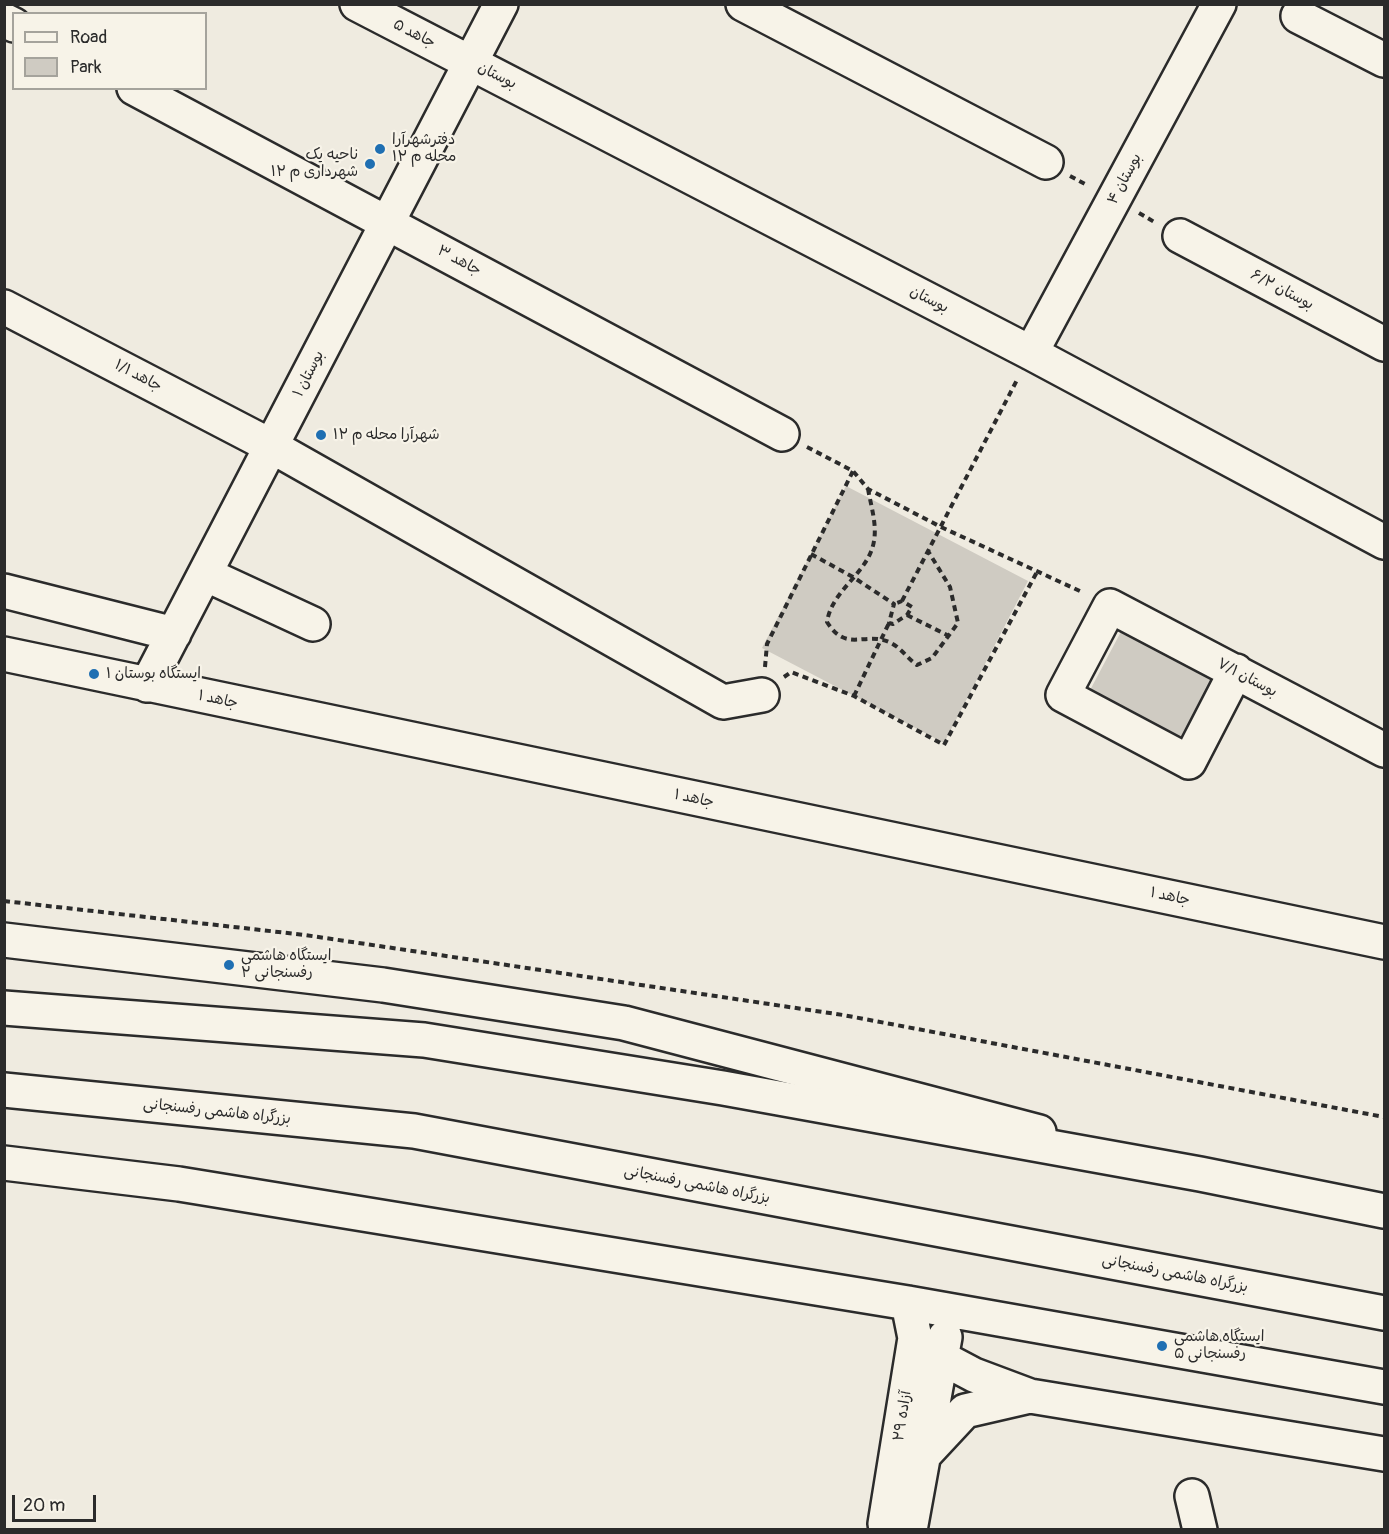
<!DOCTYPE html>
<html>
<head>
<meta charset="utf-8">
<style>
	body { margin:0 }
	#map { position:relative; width:1389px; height:1534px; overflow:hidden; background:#efebe0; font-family:Pangolin,sans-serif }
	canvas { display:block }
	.frame { position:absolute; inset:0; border:6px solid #2b2b2b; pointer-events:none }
	.legend { position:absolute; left:12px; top:12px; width:195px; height:78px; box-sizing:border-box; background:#f7f3e8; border:2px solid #a5a39c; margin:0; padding:8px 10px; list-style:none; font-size:18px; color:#2b2b2b }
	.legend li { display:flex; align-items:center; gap:12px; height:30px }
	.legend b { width:30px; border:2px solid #a5a39c }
	.scale { position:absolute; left:12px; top:1495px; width:84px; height:27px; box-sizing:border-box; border:3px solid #2b2b2b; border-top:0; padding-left:8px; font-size:18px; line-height:21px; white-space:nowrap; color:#2b2b2b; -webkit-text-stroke:4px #f7f3e8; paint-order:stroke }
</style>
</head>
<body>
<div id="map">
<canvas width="1389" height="1534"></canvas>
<div class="frame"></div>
<ul class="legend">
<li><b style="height:8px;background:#f7f3e8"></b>Road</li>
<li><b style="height:16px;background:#cfcbc2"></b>Park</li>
</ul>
<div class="scale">20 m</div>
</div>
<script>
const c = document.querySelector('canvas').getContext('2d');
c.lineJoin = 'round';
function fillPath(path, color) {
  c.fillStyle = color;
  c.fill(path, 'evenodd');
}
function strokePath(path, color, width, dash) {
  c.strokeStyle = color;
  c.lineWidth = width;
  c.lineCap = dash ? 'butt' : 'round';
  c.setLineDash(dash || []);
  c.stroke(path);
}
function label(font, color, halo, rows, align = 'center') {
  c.font = font + ' Pangolin,"Playpen Sans Arabic",sans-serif';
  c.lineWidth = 4.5;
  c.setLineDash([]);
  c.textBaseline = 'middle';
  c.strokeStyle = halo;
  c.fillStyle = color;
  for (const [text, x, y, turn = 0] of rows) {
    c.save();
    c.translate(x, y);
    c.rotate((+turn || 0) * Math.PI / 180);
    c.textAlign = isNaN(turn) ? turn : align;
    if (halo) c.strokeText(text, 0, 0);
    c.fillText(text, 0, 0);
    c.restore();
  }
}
const green = new Path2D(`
	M846,486L1028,581L944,743L762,648Z
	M1124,626L1217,676L1181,744L1088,694Z`);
const path = new Path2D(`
	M1070,176L1087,185
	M1139,213L1156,223
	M807,447L853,471L868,489L941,527L1082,592
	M868,489C871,506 877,524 874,541C869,573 832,589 827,622C847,654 865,630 891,643C901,648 907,658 917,665L932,658L958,623L950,587L928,551
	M811,554L853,577L894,604L889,623L893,624L907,615L912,607L902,601L894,604
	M902,601L1017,380
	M907,615L949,636
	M765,667L767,644L853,471
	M784,677L791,672L854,696L944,745L1038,570
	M854,696L889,623
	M4,901L305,935L843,1015L1384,1117`);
const minor = new Path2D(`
	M357,4L1031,353L1384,542
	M743,4L1046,162
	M1298,16L1384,60
	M4,20L14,25
	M134,88L782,434
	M1180,236L1384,344
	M4,307L271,446L723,702L762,695
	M1031,353L1219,4
	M205,574L313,624
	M4,591L174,634
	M4,654L1384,942
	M1236,671L1189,762L1063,695L1110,606L1384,750
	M147,685L501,4
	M4,940L383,985L624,1023L1039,1132
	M4,1163L179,1184L908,1303L1384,1387
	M940,1357L974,1375L1030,1396L1384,1454
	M924,1455L965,1411L1030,1396
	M1192,1496L1200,1530
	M889,1530L885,1524L915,1338L908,1303
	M910,1530L945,1337`);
const highway = new Path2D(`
	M4,1008L424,1040L723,1088L1200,1174L1384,1211
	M4,1090L414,1131L1384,1313`);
const markers = [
	[380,149,6,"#1f6fb2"],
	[370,164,6,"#1f6fb2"],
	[321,435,6,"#1f6fb2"],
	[94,674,6,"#1f6fb2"],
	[229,965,6,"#1f6fb2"],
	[1162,1346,6,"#1f6fb2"]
];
const streetNames = [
	["جاهد ۵",414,34,27],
	["بوستان",497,76,27],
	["بوستان ۴",1125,179,-62],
	["جاهد ۳",459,261,28],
	["بوستان ۶/۲",1282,290,28],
	["بوستان",929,300,27],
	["بوستان ۱",309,374,-63],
	["جاهد ۱/۱",138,376,28],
	["بوستان ۷/۱",1247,678,28],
	["جاهد ۱",218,700,12],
	["جاهد ۱",694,799,12],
	["جاهد ۱",1170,897,12],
	["بزرگراه هاشمی رفسنجانی",217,1112,6],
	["بزرگراه هاشمی رفسنجانی",697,1185,11],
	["بزرگراه هاشمی رفسنجانی",1175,1274,11],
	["آزاده ۲۹",903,1416,-81]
];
const poiNames = [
	["دفترشهرآرا",392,140],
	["محله م ۱۲",392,157],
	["ناحیه یک",358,155,"right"],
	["شهرداری م ۱۲",358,172,"right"],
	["شهرآرا محله م ۱۲",333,435],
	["ایستگاه بوستان ۱",106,674],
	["ایستگاه هاشمی",241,956],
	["رفسنجانی ۲",241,973],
	["ایستگاه هاشمی",1174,1337],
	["رفسنجانی ۵",1174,1354]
];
fillPath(green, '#cfcbc2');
strokePath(minor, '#2b2b2b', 38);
strokePath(highway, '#2b2b2b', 38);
strokePath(path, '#2b2b2b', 4, [6, 4.5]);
strokePath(minor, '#f7f3e8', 33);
strokePath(highway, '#f7f3e8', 33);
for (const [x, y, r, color] of markers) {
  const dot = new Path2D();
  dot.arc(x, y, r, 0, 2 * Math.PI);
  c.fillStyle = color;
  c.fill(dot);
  strokePath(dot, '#f7f3e8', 2);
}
label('15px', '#2b2b2b', '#f7f3e8', streetNames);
label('15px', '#2b2b2b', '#f7f3e8', poiNames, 'left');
</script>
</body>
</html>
